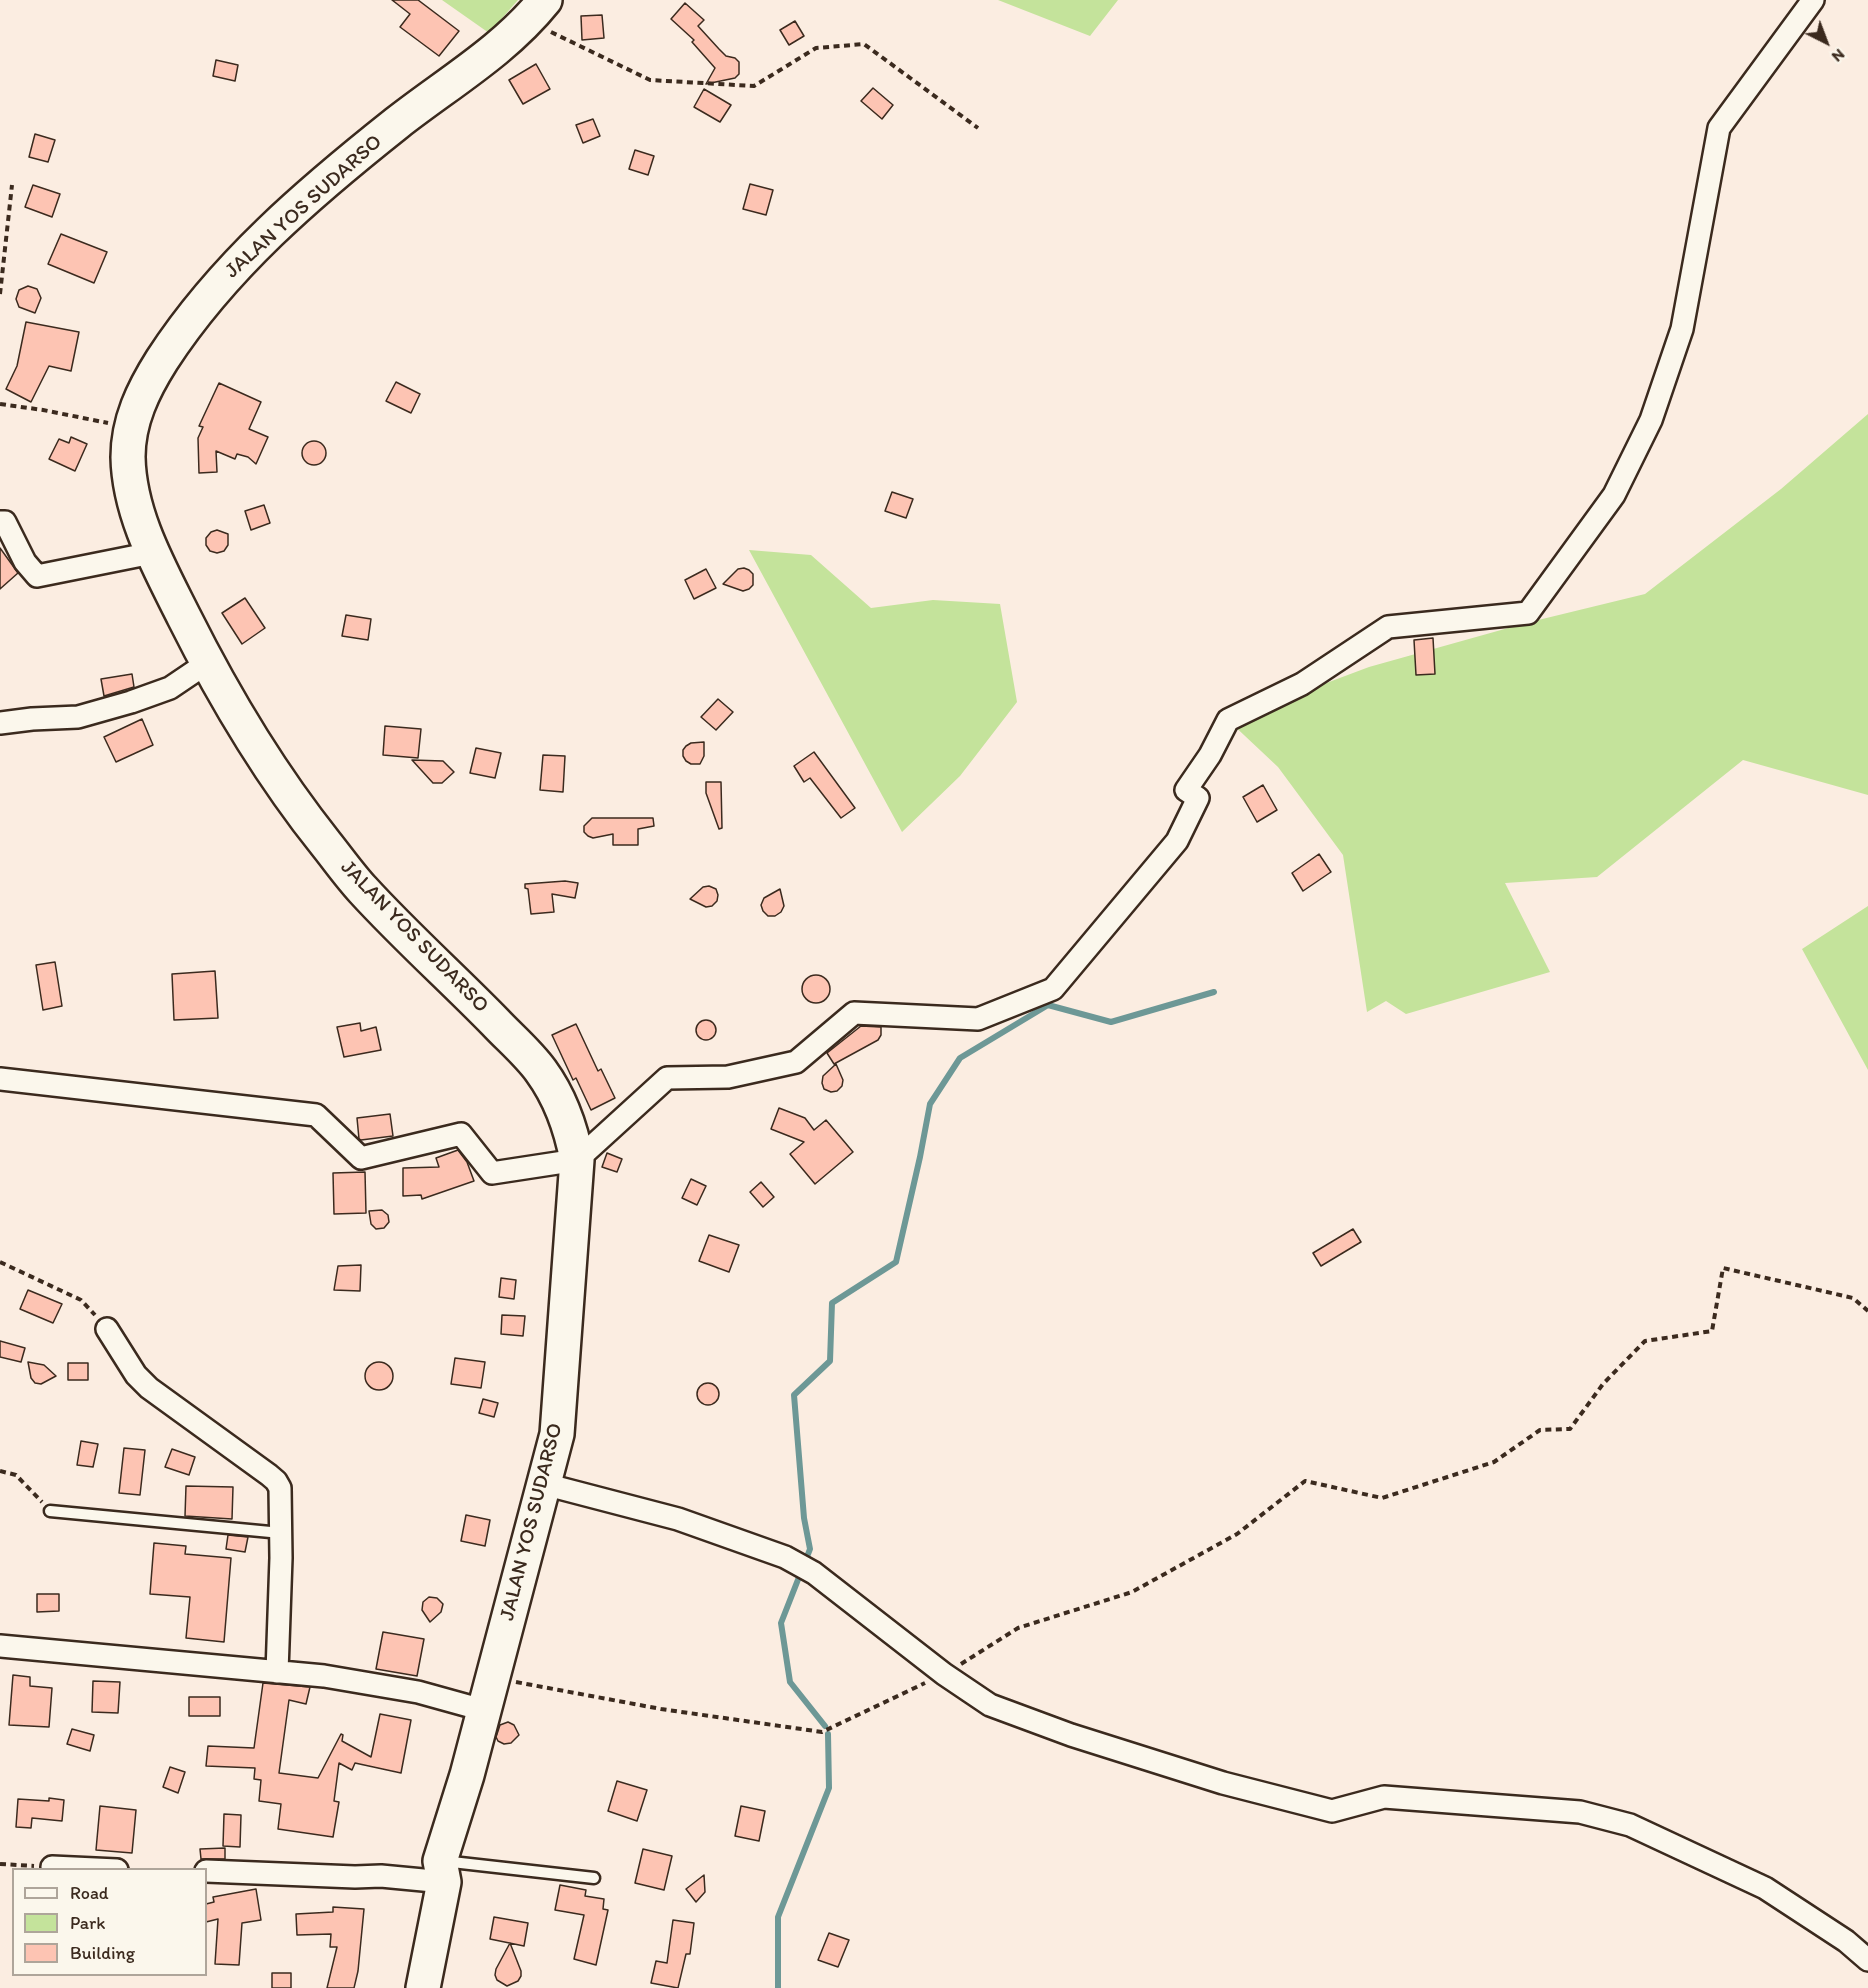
<!DOCTYPE html>
<html>
<head>
<meta charset="utf-8">
<style>
	body { margin:0 }
	#map { position:relative; width:1868px; height:1988px; overflow:hidden; background:#fbede1; font-family:Itim,sans-serif }
	canvas { display:block }
	.legend { position:absolute; left:12px; top:1868px; width:195px; height:108px; box-sizing:border-box; background:#fbf7ec; border:2px solid #aea59a; margin:0; padding:8px 10px; list-style:none; font-size:18px; color:#3b2a1e }
	.legend li { display:flex; align-items:center; gap:12px; height:30px }
	.legend b { width:30px; border:2px solid #aea59a }
	.north { position:absolute; left:1796px; top:12px; width:60px; height:60px; -webkit-text-stroke:4px #fbf7ec; paint-order:stroke; rotate:138deg; font-size:16px; font-weight:700; line-height:24px; text-align:center; color:#3b2a1e }
	.north::after { content:''; display:block; margin:auto; width:21px; height:27px; background:#3b2a1e; clip-path:polygon(50% 0,100% 100%,50% 72%,0 100%) }
</style>
</head>
<body>
<div id="map">
<canvas width="1868" height="1988"></canvas>
<ul class="legend">
<li><b style="height:8px;background:#fbf7ec"></b>Road</li>
<li><b style="height:16px;background:#c4e39b"></b>Park</li>
<li><b style="height:16px;background:#fdc4b3"></b>Building</li>
</ul>
<div class="north">N</div>
</div>
<script>
const c = document.querySelector('canvas').getContext('2d');
c.lineJoin = 'round';
function fillPath(path, color) {
  c.fillStyle = color;
  c.fill(path, 'evenodd');
}
function strokePath(path, color, width, dash) {
  c.strokeStyle = color;
  c.lineWidth = width;
  c.lineCap = dash ? 'butt' : 'round';
  c.setLineDash(dash || []);
  c.stroke(path);
}
function label(font, color, halo, rows, align = 'center') {
  c.font = font + ' Itim,sans-serif';
  c.lineWidth = 4.5;
  c.setLineDash([]);
  c.textBaseline = 'middle';
  c.strokeStyle = halo;
  c.fillStyle = color;
  for (const [text, x, y, turn = 0] of rows) {
    c.save();
    c.translate(x, y);
    c.rotate((+turn || 0) * Math.PI / 180);
    c.textAlign = isNaN(turn) ? turn : align;
    if (halo) c.strokeText(text, 0, 0);
    c.fillText(text, 0, 0);
    c.restore();
  }
}
const green = new Path2D(`
	M442,0H518L489,33Z
	M998,0H1118L1090,36Z
	M1868,414V795L1743,760L1597,877L1505,883L1550,972L1406,1014L1386,1001L1367,1012L1343,855L1278,767L1228,720L1369,667L1526,623L1645,594L1781,489Z
	M749,550L811,555L871,608L933,600L1000,604L1017,702L960,776L902,832Z
	M1868,906V1070L1802,949Z`);
const stream = new Path2D(`
	M805,1562L810,1549L804,1518L794,1395L830,1361L832,1303L896,1262L920,1157L930,1104L960,1058L1048,1005L1111,1022L1214,992
	M801,1572L781,1623L790,1682L825,1726
	M778,1988V1917L829,1788L828,1734`);
const building = new Path2D(`
	M392,0H418L459,31L439,56L400,27L410,14Z
	M685,3L704,20L698,26L719,49L726,56L735,58L739,62V74L735,78L706,84L715,68L692,42L694,40L671,19Z
	M602,15L604,38L582,40L581,16Z
	M795,21L804,36L789,45L780,30Z
	M216,60L238,65L235,81L213,76Z
	M536,64L550,89L523,104L509,80Z
	M873,88L893,105L882,119L861,101Z
	M704,89L731,105L720,122L694,107Z
	M593,119L600,136L583,143L576,125Z
	M35,134L55,140L48,162L29,157Z
	M635,150L654,156L648,175L629,169Z
	M750,184L773,190L766,215L743,209Z
	M33,185L60,194L52,217L25,207Z
	M61,234L107,252L94,283L48,264Z
	M28,286L37,289L41,298L35,313L19,307L16,299L19,290Z
	M26,322L79,332L71,371L49,366L31,402L6,389L17,366Z
	M396,382L420,394L411,413L386,401Z
	M219,383L261,402L249,429L268,437L256,464L248,457L237,454L235,459L216,451L217,472L199,473L198,438L203,427L199,426Z
	M71,437L87,444L75,471L49,459L59,439L69,443Z
	M302 453a12 12 0 1 1 24 0a12 12 0 1 1-24 0Z
	M892,492L913,499L906,518L885,511Z
	M264,505L270,523L251,530L245,511Z
	M217,530L228,534V545L224,551L217,553L210,551L206,545V538L211,532Z
	M0,548L18,573L0,589Z
	M744,568L749,570L753,574V585L749,589L743,591L723,584L738,569Z
	M706,569L716,588L694,599L685,580Z
	M245,598L265,628L242,644L222,613Z
	M346,615L371,619L368,640L342,636Z
	M1433,638L1435,674L1416,675L1414,640Z
	M132,674L134,687L104,696L101,679Z
	M718,699L733,712L716,730L701,717Z
	M142,719L153,745L116,762L104,737Z
	M385,726L421,729L418,758L383,755Z
	M704,742V756L700,764H691L686,761L683,756V750L686,746L691,743Z
	M476,748L501,753L495,778L470,773Z
	M814,752L855,808L841,818L810,778L804,782L794,766Z
	M543,755L565,756L563,792L540,790Z
	M412,760L443,761L454,772L442,783H433Z
	M706,782H721L722,828L719,829L706,793Z
	M1263,785L1277,810L1257,822L1243,797Z
	M592,818H653L654,826L638,829V845H613V834L593,838L588,836L584,832V826Z
	M1319,854L1331,872L1303,891L1292,873Z
	M565,881L578,883L575,898L552,894L554,912L531,914L528,889L525,888V884Z
	M709,886L716,889L718,895L717,901L712,906L706,907L690,899L703,887Z
	M780,889L784,906L781,912L775,916H768L763,911L761,905L764,898Z
	M55,962L62,1006L43,1010L36,965Z
	M215,971L218,1018L174,1020L172,974Z
	M802 989a14 14 0 1 1 28 0a14 14 0 1 1-28 0Z
	M696 1030a10 10 0 1 1 20 0a10 10 0 1 1-20 0Z
	M360,1023L361,1031L376,1027L381,1050L344,1057L337,1027Z
	M576,1024L598,1071L601,1069L615,1098L591,1110L576,1078L573,1080L552,1035Z
	M861,1026L881,1027V1035L878,1040L834,1064L827,1053Z
	M836,1064L843,1080L842,1086L837,1091L831,1092L824,1089L822,1083L823,1076Z
	M779,1108L805,1118L814,1130L826,1120L853,1152L815,1184L790,1154L804,1142L771,1129Z
	M390,1114L393,1136L361,1140L359,1139L357,1118Z
	M458,1150L467,1162L474,1181L422,1199L421,1195L403,1196V1168L439,1167L436,1158Z
	M607,1153L622,1159L617,1172L602,1167Z
	M365,1172L366,1213L334,1214L333,1173Z
	M691,1179L706,1186L697,1205L682,1198Z
	M761,1182L774,1197L763,1207L750,1192Z
	M382,1210L388,1215L389,1222L384,1228L376,1229L371,1224L369,1211Z
	M1353,1229L1361,1242L1321,1266L1313,1253Z
	M709,1235L739,1245L729,1272L699,1261Z
	M361,1265L360,1291L334,1290L338,1266Z
	M501,1278L516,1280L514,1299L499,1297Z
	M28,1290L62,1304L53,1323L20,1309Z
	M502,1315L525,1316L523,1336L501,1334Z
	M0,1341L25,1348L21,1362L0,1357Z
	M455,1358L485,1362L481,1388L451,1384Z
	M28,1362L44,1365L56,1376L41,1384L35,1383L31,1378Z
	M365 1376a14 14 0 1 1 28 0a14 14 0 1 1-28 0Z
	M68,1363H88V1380H68Z
	M697 1394a11 11 0 1 1 22 0a11 11 0 1 1-22 0Z
	M483,1399L498,1403L494,1417L479,1413Z
	M81,1441L98,1444L93,1467L77,1465Z
	M124,1448L145,1450L140,1495L119,1493Z
	M172,1449L195,1457L189,1475L165,1467Z
	M186,1486L233,1487L232,1519L185,1516Z
	M466,1515L490,1520L485,1546L461,1541Z
	M228,1535L248,1537L245,1552L226,1549Z
	M154,1543L186,1546L185,1554L231,1558L224,1642L186,1638L190,1597L150,1594Z
	M37,1594H59V1611L37,1612Z
	M429,1597L437,1598L443,1604L441,1612L430,1622L422,1610L423,1602Z
	M383,1632L424,1639L417,1676L376,1669Z
	M13,1675L30,1677V1686L52,1688L49,1727L9,1725Z
	M93,1681L120,1682L118,1713L92,1712Z
	M263,1683L310,1687L306,1704L289,1700L279,1773L318,1778L341,1734L343,1735L342,1741L371,1757L380,1714L411,1720L401,1773L355,1763L352,1770L339,1763L334,1801L339,1802L333,1837L278,1829L281,1804L259,1801L261,1780L254,1779L255,1768L206,1766L208,1746L254,1748Z
	M189,1697H220V1716H189Z
	M508,1722L514,1725L519,1735L511,1743L504,1744L498,1741L496,1737L500,1725Z
	M72,1729L94,1735L90,1751L67,1744Z
	M170,1767L185,1772L178,1793L163,1787Z
	M617,1781L647,1790L637,1821L608,1811Z
	M49,1798L64,1800L62,1821L32,1818L31,1828L16,1827L18,1799L49,1801Z
	M100,1806L136,1810L132,1853L96,1850Z
	M741,1806L765,1811L759,1841L735,1836Z
	M224,1814L241,1815L240,1847L223,1846Z
	M225,1848V1859H201L200,1849Z
	M643,1849L672,1856L664,1890L635,1883Z
	M704,1875L705,1892L696,1902L686,1889Z
	M560,1885L586,1890L585,1896L604,1899L603,1909L608,1910L596,1965L574,1959L584,1915L555,1910Z
	M256,1889L261,1920L242,1923L239,1965L215,1964L218,1919L206,1922V1904L214,1902L213,1897Z
	M333,1907L364,1909L358,1971L354,1988H327L337,1947H330L331,1934L297,1935L296,1914L333,1912Z
	M494,1917L528,1923L524,1946L490,1939Z
	M673,1920L694,1923L690,1954H686L678,1988L651,1983L656,1961L667,1963Z
	M829,1933L849,1940L838,1967L818,1960Z
	M510,1943L521,1971V1976L518,1981L507,1986L497,1980L495,1975L496,1969Z
	M272,1973H291V1988H272Z`);
const path = new Path2D(`
	M551,32L650,80L754,86L816,48L864,44L978,128
	M0,294L12,185
	M0,404L43,410L108,423
	M0,1262L81,1300L95,1315
	M0,1471L16,1475L42,1502
	M961,1664L1018,1628L1132,1592L1237,1534L1305,1481L1382,1498L1494,1462L1540,1430L1570,1429L1603,1384L1645,1341L1712,1331L1723,1268L1853,1298L1868,1311
	M516,1682L661,1709L822,1732L925,1683
	M0,1864L34,1866`);
const lane = new Path2D(`
	M50,1511L281,1533
	M443,1861L594,1878`);
const street = new Path2D(`
	M0,522H5L25,562L37,576L152,553
	M0,723L32,719L78,717L131,702L170,688L207,663
	M0,1079L316,1115L361,1158L461,1134L492,1173L577,1160L667,1078L728,1077L796,1062L854,1013L978,1019L1053,989L1177,841L1198,798L1186,790L1210,755L1228,720L1302,684L1388,627L1528,613L1614,495L1651,420L1682,329L1719,128L1813,0
	M107,1329L136,1375L149,1388L269,1475L276,1481L280,1488L281,1558L277,1672
	M544,1484L678,1519L785,1557L814,1573L944,1674L990,1705L1071,1735L1223,1783L1332,1811L1384,1797L1580,1812L1630,1825L1765,1888L1846,1941L1868,1960
	M0,1646L324,1676L418,1692L483,1710
	M52,1867L117,1870
	M206,1871L355,1877L381,1876L444,1882`);
const primary = new Path2D(`
	M423,1988L444,1882L440,1861L467,1775L557,1434L577,1160C571,1128 560,1097 541,1071C528,1053 510,1038 495,1022C452,978 405,936 363,890C350,876 338,859 326,844C270,774 224,697 184,617C159,567 129,514 128,457C128,421 143,390 162,360C223,266 310,192 397,123C448,83 504,51 545,0`);
const streetNames = [
	["JALAN YOS SUDARSO",304,207,-42],
	["JALAN YOS SUDARSO",414,937,46],
	["JALAN YOS SUDARSO",532,1522,-76]
];
fillPath(green, '#c4e39b');
strokePath(stream, '#6d9896', 6);
fillPath(building, '#fdc4b3');
strokePath(building, '#3b2a1e', 1.5);
strokePath(lane, '#3b2a1e', 15);
strokePath(street, '#3b2a1e', 26);
strokePath(primary, '#3b2a1e', 38);
strokePath(path, '#3b2a1e', 4, [6, 4.5]);
strokePath(lane, '#fbf7ec', 10);
strokePath(street, '#fbf7ec', 21);
strokePath(primary, '#fbf7ec', 33);
label('21px', '#3b2a1e', '#fbf7ec', streetNames);
</script>
</body>
</html>
